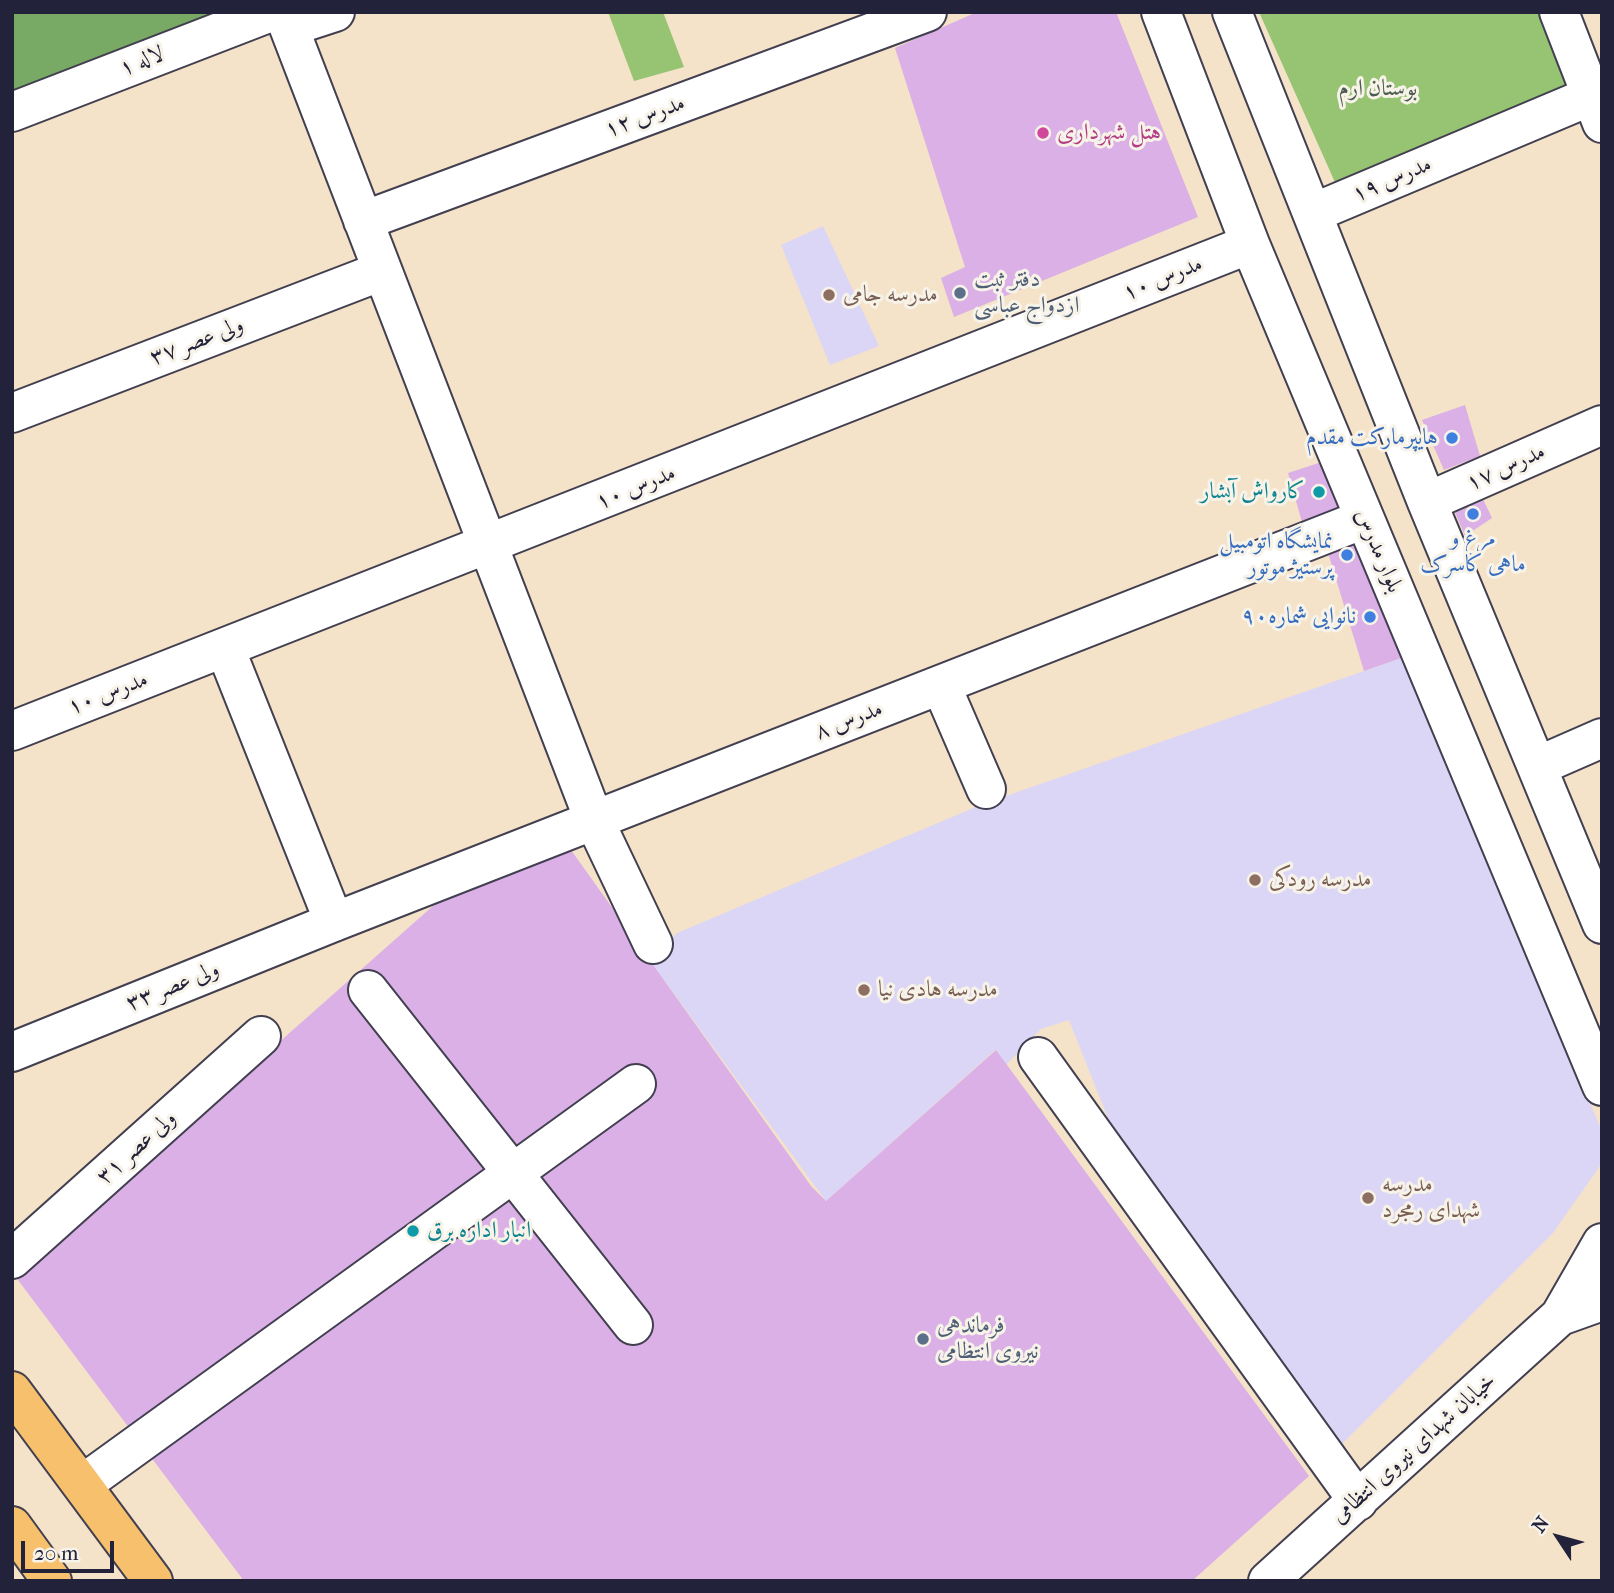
<!DOCTYPE html>
<html>
<head>
<meta charset="utf-8">
<style>
	body { margin:0 }
	#map { position:relative; width:1614px; height:1593px; overflow:hidden; background:#f4e2c9; font-family:"IM FELL French Canon",serif }
	canvas { display:block }
	.frame { position:absolute; inset:0; border:14px solid #22223b; pointer-events:none }
	.north { position:absolute; left:1523px; top:1502px; width:70px; height:70px; -webkit-text-stroke:5px #f7f3e8; paint-order:stroke; rotate:306deg; font-size:19px; font-weight:700; line-height:28px; text-align:center; color:#22223b }
	.north::after { content:''; display:block; margin:auto; width:24px; height:32px; background:#22223b; clip-path:polygon(50% 0,100% 100%,50% 72%,0 100%) }
	.scale { position:absolute; left:21px; top:1541px; width:93px; height:32px; box-sizing:border-box; border:4px solid #22223b; border-top:0; padding-left:9px; font-size:21px; line-height:24px; white-space:nowrap; color:#22223b; -webkit-text-stroke:5px #f7f3e8; paint-order:stroke }
</style>
</head>
<body>
<div id="map">
<canvas width="1614" height="1593"></canvas>
<div class="frame"></div>
<div class="north">N</div>
<div class="scale">20 m</div>
</div>
<script>
const c = document.querySelector('canvas').getContext('2d');
c.lineJoin = 'round';
function fillPath(path, color) {
  c.fillStyle = color;
  c.fill(path, 'evenodd');
}
function strokePath(path, color, width, dash) {
  c.strokeStyle = color;
  c.lineWidth = width;
  c.lineCap = dash ? 'butt' : 'round';
  c.setLineDash(dash || []);
  c.stroke(path);
}
function label(font, color, halo, rows, align = 'center') {
  c.font = font + ' "IM FELL French Canon",Amiri,serif';
  c.lineWidth = 6;
  c.setLineDash([]);
  c.textBaseline = 'middle';
  c.strokeStyle = halo;
  c.fillStyle = color;
  for (const [text, x, y, turn = 0] of rows) {
    c.save();
    c.translate(x, y);
    c.rotate((+turn || 0) * Math.PI / 180);
    c.textAlign = isNaN(turn) ? turn : align;
    if (halo) c.strokeText(text, 0, 0);
    c.fillText(text, 0, 0);
    c.restore();
  }
}
const built = new Path2D(`
	M823,226L879,346L830,365L781,245Z
	M1407,656L1527,957L1602,1131V1163L1553,1233L1339,1447L1117,1141L1069,1020L1041,1029L1006,1065L995,1050L826,1201L650,961L677,933L983,804Z`);
const green = new Path2D(`
	M608,12H663L684,67L634,81Z
	M1259,12H1562L1590,76L1338,189Z`);
const forest = new Path2D(`
	M12,12H300L12,112Z`);
const building = new Path2D(`
	M977,12H1116L1198,217L954,317L941,278L965,267L895,48Z
	M1465,405L1480,456L1444,470L1422,420Z
	M1331,459L1352,512L1304,529L1288,473Z
	M1481,495L1492,518L1465,536L1454,510Z
	M1357,534L1407,656L1364,671L1325,543Z
	M566,843L811,1186L826,1201L996,1050L1309,1476L1192,1581H244L15,1276L451,890Z`);
const minor = new Path2D(`
	M283,12L594,820L653,944
	M1161,12L1250,244L1602,1086
	M1232,12L1427,502L1602,924
	M1559,12L1602,123
	M289,27L335,12
	M12,112L271,12
	M1313,213L1591,96
	M363,221L927,12
	M12,413L382,271
	M1427,502L1602,425
	M225,648L334,922
	M941,685L986,789
	M12,731L1250,244
	M1538,766L1602,738
	M368,990L633,1325
	M12,1052L334,922L1364,519
	M1038,1057L1358,1501
	M1602,1243L1560,1316L1602,1301
	M12,1259L261,1036
	M83,1484L636,1084
	M1268,1581L1560,1316`);
const major = new Path2D(`
	M12,1391L153,1581
	M12,1526L52,1581`);
const markers = [
	[1043,133,7,"#d1479c"],
	[960,293,7,"#5c6f8a"],
	[829,295,7,"#8d6e63"],
	[1452,438,7,"#3f7fe0"],
	[1319,492,7,"#0f9aa8"],
	[1473,514,7,"#3f7fe0"],
	[1347,555,7,"#3f7fe0"],
	[1370,617,7,"#3f7fe0"],
	[1255,880,7,"#8d6e63"],
	[864,990,7,"#8d6e63"],
	[1368,1198,7,"#8d6e63"],
	[413,1231,7,"#0f9aa8"],
	[923,1339,7,"#5c6f8a"]
];
const streetNames = [
	["لاله ۱",142,62,-21],
	["مدرس ۱۲",645,117,-20],
	["مدرس ۱۹",1392,180,-23],
	["مدرس ۱۰",1163,279,-22],
	["ولی عصر ۳۷",197,342,-21],
	["مدرس ۱۷",1506,468,-24],
	["مدرس ۱۰",636,488,-22],
	["بلوار مدرس",1378,551,67],
	["مدرس ۱۰",108,694,-21],
	["مدرس ۸",849,721,-21],
	["ولی عصر ۳۳",173,987,-22],
	["ولی عصر ۳۱",137,1148,-42],
	["خیابان شهدای نیروی انتظامی",1414,1449,-42]
];
const parkNames = [
	["بوستان ارم",1378,89]
];
const hotelNames = [
	["هتل شهرداری",1057,133]
];
const serviceNames = [
	["دفتر ثبت",974,280],
	["ازدواج عباسی",974,306],
	["فرماندهی",937,1326],
	["نیروی انتظامی",937,1352]
];
const educationNames = [
	["مدرسه جامی",843,295],
	["مدرسه رودکی",1269,880],
	["مدرسه هادی نیا",878,990],
	["مدرسه",1382,1185],
	["شهدای رمجرد",1382,1211]
];
const shopNames = [
	["هایپرمارکت مقدم",1438,438],
	["مرغ و",1473,539,"center"],
	["ماهی کاسرک",1473,565,"center"],
	["نمایشگاه اتومبیل",1333,542],
	["پرستیژ موتور",1333,568],
	["نانوایی شماره۹۰",1356,617]
];
const cultureNames = [
	["کارواش آبشار",1305,492],
	["انبار اداره برق",427,1231,"left"]
];
fillPath(built, '#dcd6f6');
fillPath(green, '#97c473');
fillPath(forest, '#79aa65');
fillPath(building, '#dab0e6');
strokePath(minor, '#423f50', 42);
strokePath(major, '#423f50', 42);
strokePath(minor, '#fff', 38);
strokePath(major, '#f7c06c', 38);
for (const [x, y, r, color] of markers) {
  const dot = new Path2D();
  dot.arc(x, y, r, 0, 2 * Math.PI);
  c.fillStyle = color;
  c.fill(dot);
  strokePath(dot, '#f7f3e8', 2.5);
}
label('23px', '#22223b', '#f7f3e8', streetNames);
label('23px', '#4b5b4f', '#f7f3e8', parkNames);
label('23px', '#b23c85', '#f7f3e8', hotelNames, 'left');
label('23px', '#4e5e75', '#f7f3e8', serviceNames, 'left');
label('23px', '#785e54', '#f7f3e8', educationNames, 'left');
label('23px', '#366cbe', '#f7f3e8', shopNames, 'right');
label('23px', '#0d838f', '#f7f3e8', cultureNames, 'right');
</script>
</body>
</html>
